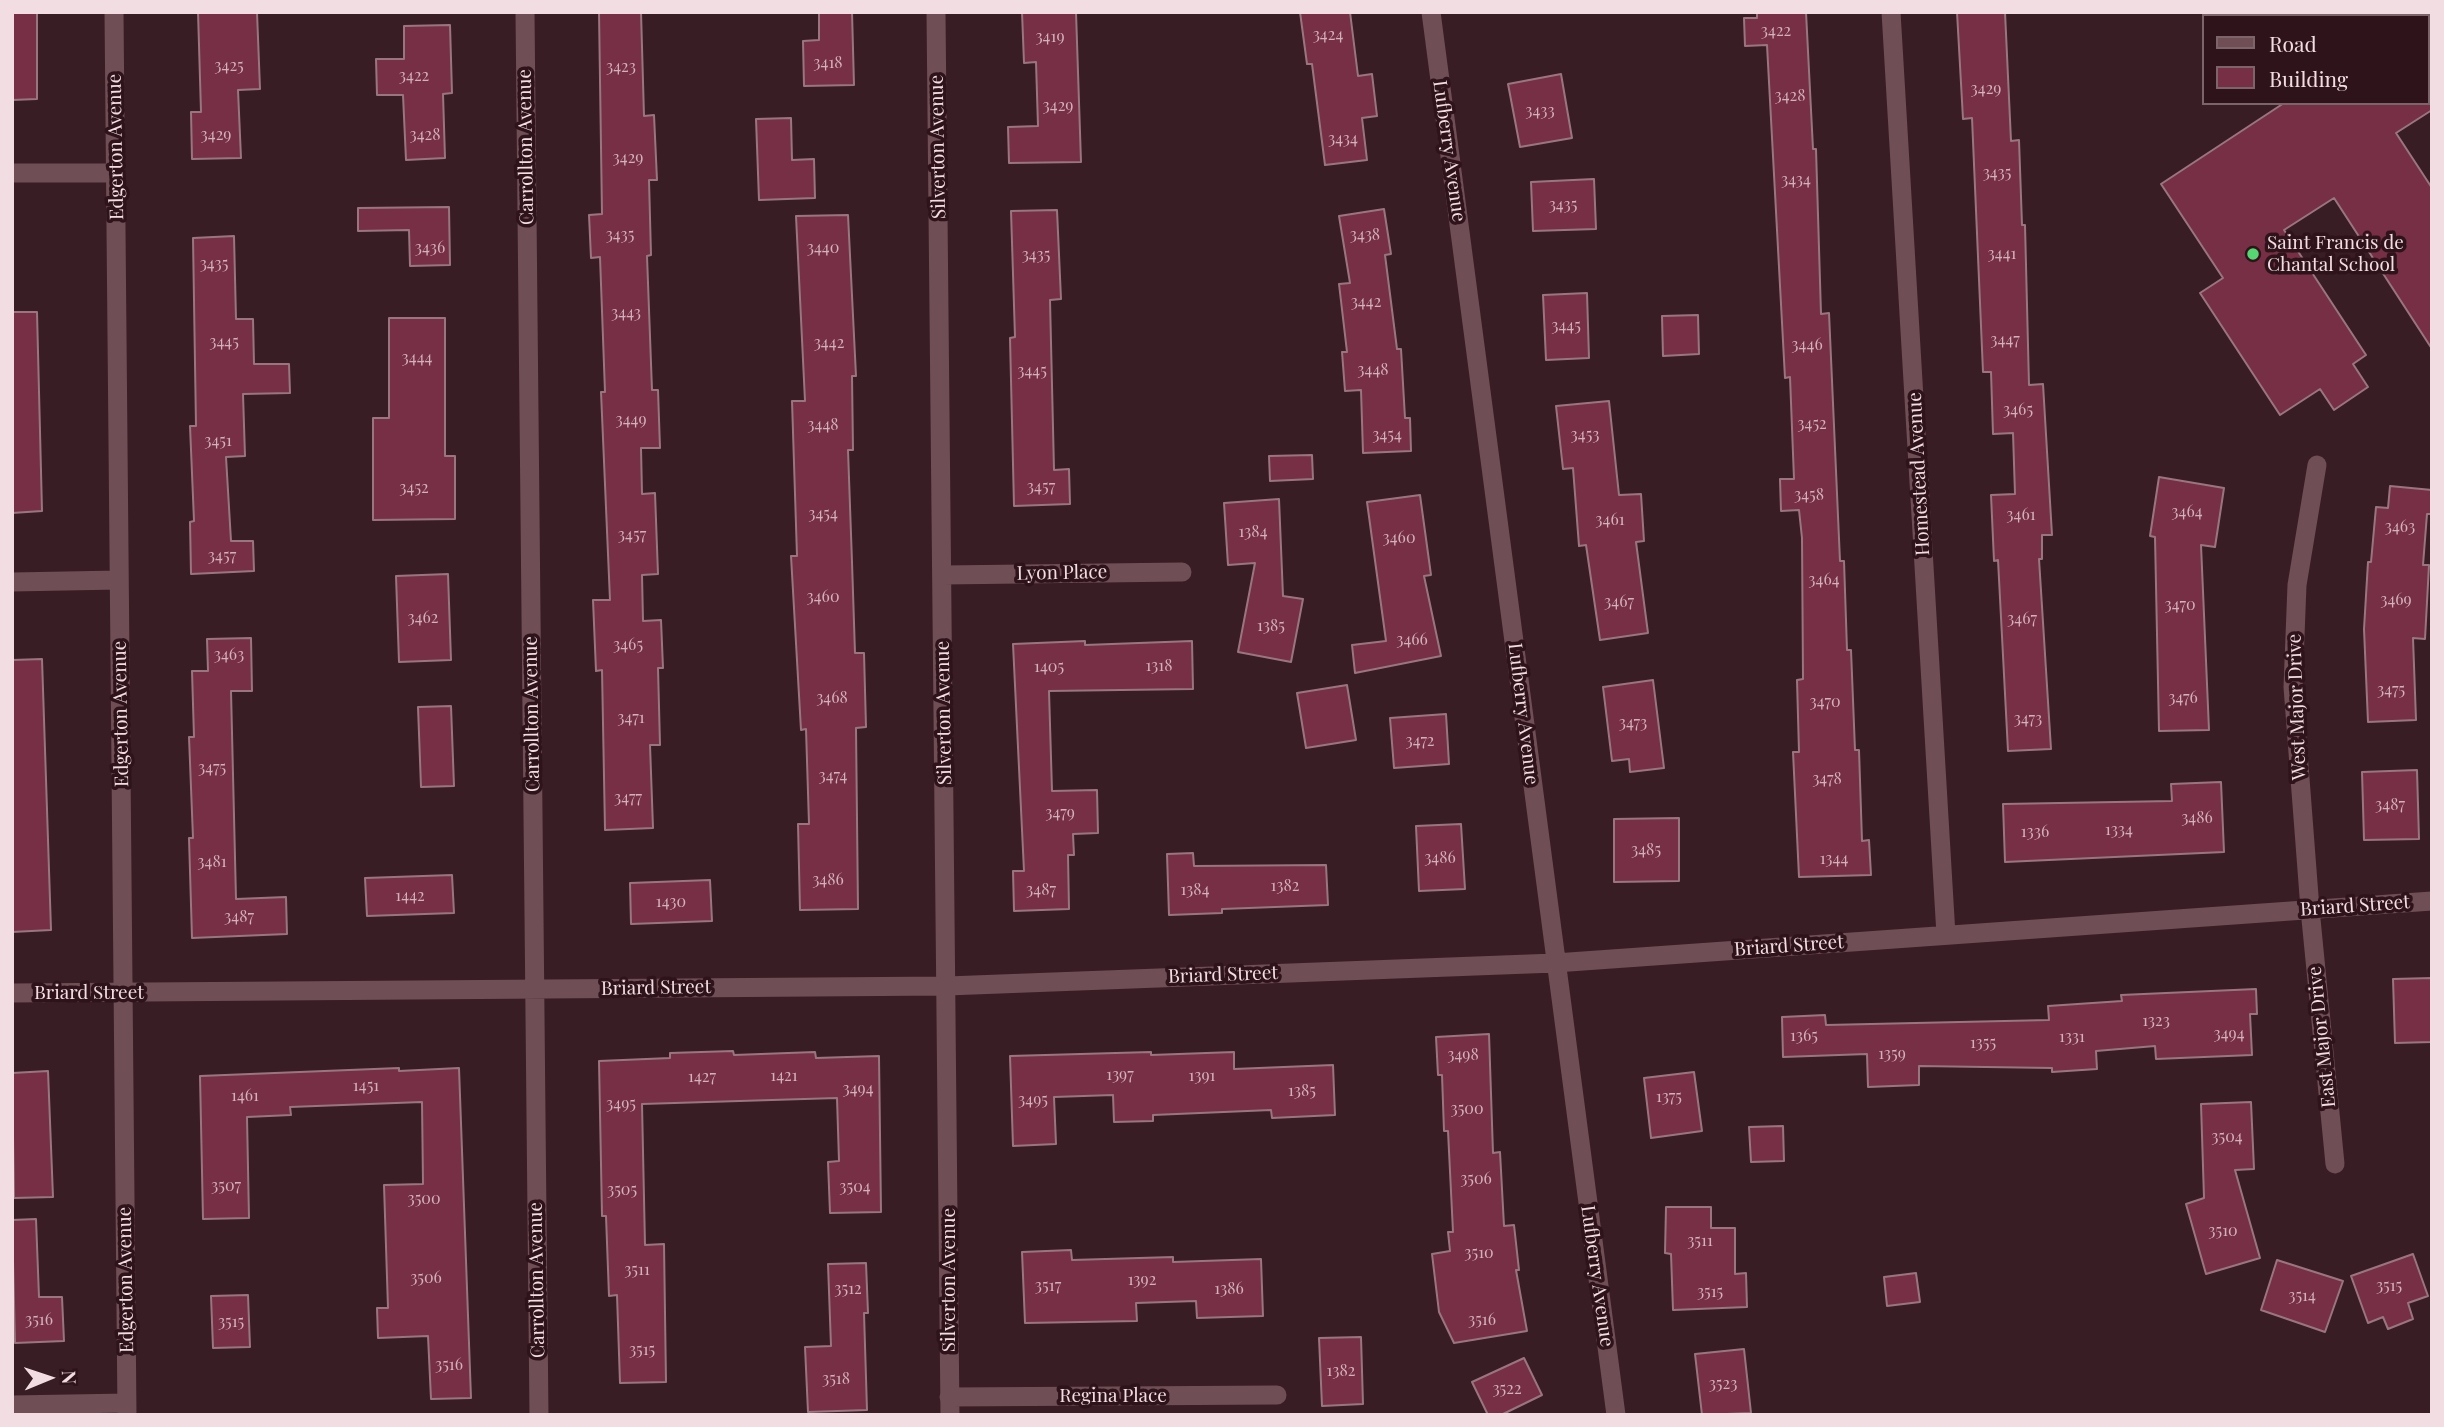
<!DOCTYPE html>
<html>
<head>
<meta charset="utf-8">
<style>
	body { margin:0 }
	#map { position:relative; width:2444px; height:1427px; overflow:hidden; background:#381d24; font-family:"Playfair Display",serif }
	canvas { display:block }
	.frame { position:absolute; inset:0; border:14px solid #f1dde2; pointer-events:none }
	.legend { position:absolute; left:2202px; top:14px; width:228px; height:91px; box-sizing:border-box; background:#2e131b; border:2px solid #7c646b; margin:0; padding:9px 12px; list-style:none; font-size:21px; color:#f1dde2 }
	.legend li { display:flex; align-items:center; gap:14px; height:35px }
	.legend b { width:35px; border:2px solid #7c646b }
	.north { position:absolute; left:14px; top:1343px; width:70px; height:70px; -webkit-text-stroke:5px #2e131b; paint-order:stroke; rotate:88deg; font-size:19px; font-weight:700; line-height:28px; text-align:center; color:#f1dde2 }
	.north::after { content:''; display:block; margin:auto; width:24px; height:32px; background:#f1dde2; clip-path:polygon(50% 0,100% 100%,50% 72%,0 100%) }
</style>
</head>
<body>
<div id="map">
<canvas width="2444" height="1427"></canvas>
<div class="frame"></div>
<ul class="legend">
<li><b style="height:9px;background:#6f4e56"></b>Road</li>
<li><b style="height:19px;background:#772f46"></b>Building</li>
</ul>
<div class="north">N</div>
</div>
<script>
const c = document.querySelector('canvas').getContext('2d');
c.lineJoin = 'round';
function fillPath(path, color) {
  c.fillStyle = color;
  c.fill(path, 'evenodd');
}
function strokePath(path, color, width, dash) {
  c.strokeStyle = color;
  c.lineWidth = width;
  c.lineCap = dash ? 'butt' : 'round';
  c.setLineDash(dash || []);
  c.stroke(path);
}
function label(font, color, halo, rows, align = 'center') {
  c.font = font + ' "Playfair Display",serif';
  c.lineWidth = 7;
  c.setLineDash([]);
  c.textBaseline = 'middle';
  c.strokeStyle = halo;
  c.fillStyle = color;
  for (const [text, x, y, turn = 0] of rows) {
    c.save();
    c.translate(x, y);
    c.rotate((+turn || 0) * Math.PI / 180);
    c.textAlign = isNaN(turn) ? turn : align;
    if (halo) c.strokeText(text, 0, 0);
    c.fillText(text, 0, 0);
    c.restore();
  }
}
const building = new Path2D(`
	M12,12H37V99L12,100Z
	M198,12H257L260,89L238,90L241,158L192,159L191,112H201Z
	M599,12H641L644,116L654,115L657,180H649L651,255L647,256L652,390H658L660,448H641L642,494L655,493L658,574L642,575L643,621L661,620L663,668H658L660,745H650L653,828L605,830L602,670L596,671L593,600H610L601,392H605L600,257L591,258L589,215L602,214Z
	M819,12H852L854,85L804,86L803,41L819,40Z
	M1022,12H1076L1081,162L1009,163L1008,127L1038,126L1036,62L1024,63Z
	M1300,12H1350L1358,76L1372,74L1377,116L1362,118L1367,160L1325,165L1312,64H1307Z
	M1757,12H1806L1813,149H1816L1821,314L1829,313L1840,561H1844L1847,650H1851L1855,750H1859L1862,841L1869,840L1871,875L1799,877L1793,752H1799L1797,680L1803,679L1802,538L1799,510L1781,511L1780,479H1794L1790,377L1785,378L1767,45L1745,46L1744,18H1757Z
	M1957,12H2005L2011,141L2019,140L2022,225H2025L2029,385L2043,384L2052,535H2042V559H2039L2051,749L2008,751L1998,560L1994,561L1991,495L2015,494L2013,433L1993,434L1991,372H1983L1972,118L1963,119Z
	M450,25L452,93L443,94L445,158L406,160L403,95H377L376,59H404V26Z
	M1561,74L1572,138L1520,147L1508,84Z
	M2284,103H2432V110L2396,133L2432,188V349L2334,198L2284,230L2366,355L2353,364L2368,387L2334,410L2320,389L2280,415L2200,293L2223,278L2161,184Z
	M791,118L792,160L814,159L815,198L759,200L756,119Z
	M1594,179L1596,229L1533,231L1531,182Z
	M449,207L450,265L410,266L409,230L358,231V208Z
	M1384,209L1391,254L1385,255L1397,349H1401L1405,418H1410L1411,451L1363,453L1361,390L1345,391L1342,352H1347L1339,284L1350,283L1339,216Z
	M1057,210L1061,299L1050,300L1054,470L1069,469L1070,504L1014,506L1010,338L1015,337L1011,211Z
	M848,215L856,376H852L853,450H848L852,562L855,653H864L866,727L856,728L858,909L800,910L798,824H809L806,729L801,730L791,556H797L792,401H805L796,216Z
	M234,236L236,319H253L254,364H289L290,393L243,394L245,456L226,457L231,541H253L254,571L191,574L190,522L194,521L190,426H196L193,238Z
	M1587,293L1589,358L1546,360L1543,295Z
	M12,312H37L42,511L12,513Z
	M1698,315L1699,354L1663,356L1662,316Z
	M389,318H445V456H455V519L373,520V418H389Z
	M1609,401L1619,495L1641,494L1644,541L1636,542L1648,633L1600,640L1586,545L1579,546L1573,468L1563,469L1556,406Z
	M1312,455L1313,479L1270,481L1269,456Z
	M2159,477L2224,488L2215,547L2201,545L2209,730L2159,731L2155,537L2150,536Z
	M2390,486L2432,490V514H2427L2423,565H2429L2425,639L2413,638L2416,720L2368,722L2364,629L2368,562H2371L2376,507L2388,508Z
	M1420,495L1431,575L1424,576L1441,656L1355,673L1352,645L1386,641L1367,502Z
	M1279,499L1283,596L1303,599L1291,662L1238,652L1255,563L1228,565L1224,503Z
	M448,574L451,660L399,662L396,576Z
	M251,638L252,691H231L236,899L286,897L287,934L192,938L189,838H193L189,737H194L192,671H208L207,639Z
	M1085,641V645L1192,641L1193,689L1049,691L1052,791L1097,790L1098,833L1073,834L1074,855H1068L1069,909L1014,911L1013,871H1024L1013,644Z
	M42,659L51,930L12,932V660Z
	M1653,680L1664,768L1630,772L1629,759L1612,761L1603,687Z
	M1347,685L1356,740L1306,748L1297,693Z
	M451,706L454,786L421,787L418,707Z
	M1446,714L1449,764L1394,768L1390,718Z
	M2417,770L2419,839L2364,840L2362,772Z
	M2221,782L2224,852L2005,862L2003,804L2172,801L2171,784Z
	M1679,818V881L1614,882V819Z
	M1461,824L1465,889L1419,891L1416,826Z
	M1193,853L1194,866L1326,865L1328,905L1222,909V913L1169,915L1167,854Z
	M452,875L454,913L367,916L365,878Z
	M710,880L712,921L631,924L630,883Z
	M2432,978V1042L2395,1043L2393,979Z
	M2256,989L2257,1014H2250L2252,1055L2156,1059L2155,1046L2096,1051L2097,1069L2052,1072V1068L1919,1066V1085L1868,1087L1867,1054L1783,1057L1782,1017L1825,1015L1826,1025L2049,1020L2048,1006L2122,1001L2121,995Z
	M1489,1034L1493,1153L1500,1152L1504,1226L1514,1225L1519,1270H1516L1527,1331L1454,1343L1439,1312L1432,1254L1450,1251L1448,1232H1453L1448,1131H1444L1442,1075H1438L1436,1037Z
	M733,1051L734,1055L815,1052L816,1058L879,1056L881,1212L830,1213L828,1162L839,1161L837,1098L642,1104L645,1245L664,1244L666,1382L620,1383L617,1295L609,1296L606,1216H602L599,1061L670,1058V1053Z
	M1151,1052V1055L1234,1052V1069L1333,1065L1335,1115L1272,1118L1271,1110L1153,1115V1121L1114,1122L1113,1095L1054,1097L1056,1144L1013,1146L1010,1056Z
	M399,1068V1071L459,1068L471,1398L431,1399L428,1336L378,1338L377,1308H388L384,1185L423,1184L422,1102L290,1107L291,1115L247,1117L249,1218L203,1219L200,1076Z
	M48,1071L53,1197L14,1198L12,1073Z
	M1694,1072L1702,1131L1651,1138L1644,1078Z
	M2251,1102L2254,1169L2235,1170L2260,1258L2206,1274L2186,1204L2204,1198L2201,1104Z
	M1783,1126L1784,1161L1751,1162L1749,1127Z
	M1666,1207H1711V1228H1735V1274L1746,1273L1747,1307L1673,1310L1671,1254L1665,1253Z
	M36,1219L39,1297H62L64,1341L15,1343L12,1220Z
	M1071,1250L1072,1260L1173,1257V1262L1261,1259L1263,1316L1197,1318L1196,1301L1136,1303L1137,1321L1025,1323L1022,1252Z
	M2413,1254L2428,1296L2408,1303L2413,1319L2388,1329L2383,1317L2368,1323L2351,1276Z
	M2277,1260L2343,1281L2325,1332L2261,1310Z
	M866,1263L868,1313H864L867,1410L808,1412L805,1347L831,1346L828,1264Z
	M1916,1273L1920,1302L1887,1306L1884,1277Z
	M248,1295L250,1347L213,1348L211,1296Z
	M1361,1337L1363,1404L1322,1406L1319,1338Z
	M1744,1349L1751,1413L1702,1415L1695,1354Z
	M1524,1358L1542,1395L1501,1415H1488L1472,1382Z`);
const minor = new Path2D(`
	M114,12L127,1415
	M525,12L539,1415
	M936,12L950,1415
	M1431,12L1616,1415
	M1891,12L1946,935
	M12,173H116
	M2317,465L2297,585L2293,687L2310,909L2335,1164
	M943,575L1182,572
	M12,582L119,580
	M12,993L947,986L1555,963L2432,901
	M949,1397L1277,1395
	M12,1405L127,1403`);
const markers = [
	[2253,254,7,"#55d672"]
];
const numberNames = [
	["3422",1776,31],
	["3424",1328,35],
	["3419",1050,37],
	["3418",828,63],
	["3425",229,66],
	["3423",621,67],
	["3422",414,76],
	["3429",1986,89],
	["3428",1790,96],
	["3429",1058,106],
	["3433",1540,111],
	["3429",216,135],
	["3428",425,135],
	["3434",1343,139],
	["3429",628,158],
	["3435",1997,173],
	["3434",1796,180],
	["3435",1563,205],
	["3435",620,235],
	["3438",1365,235],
	["3436",430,248],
	["3440",823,248],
	["3441",2002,254],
	["3435",1036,255],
	["3435",214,264],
	["3442",1366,302],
	["3443",626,313],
	["3445",1566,326],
	["3447",2005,340],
	["3445",224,342],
	["3442",829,343],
	["3446",1807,345],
	["3444",417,358],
	["3448",1373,370],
	["3445",1032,371],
	["3465",2018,410],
	["3449",631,420],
	["3452",1812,424],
	["3448",823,425],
	["3454",1387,435],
	["3453",1585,435],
	["3451",218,441],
	["3457",1041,487],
	["3452",414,488],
	["3458",1809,495],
	["3464",2187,512],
	["3454",823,514],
	["3461",2021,515],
	["3461",1610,520],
	["3463",2400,527],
	["1384",1253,532],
	["3457",632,535],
	["3460",1399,538],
	["3457",222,556],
	["3464",1824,580],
	["3460",823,597],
	["3469",2396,600],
	["3467",1619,602],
	["3470",2180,605],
	["3462",423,618],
	["3467",2022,619],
	["1385",1271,626],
	["3466",1412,640],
	["3465",628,645],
	["3463",229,655],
	["1318",1159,666],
	["1405",1049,667],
	["3475",2391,690],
	["3468",832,698],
	["3476",2183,698],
	["3470",1825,702],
	["3471",631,718],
	["3473",2028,719],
	["3473",1633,723],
	["3472",1420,741],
	["3475",212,768],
	["3474",833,776],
	["3478",1827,779],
	["3477",628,798],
	["3487",2390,805],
	["3479",1060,813],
	["3486",2197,818],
	["1334",2119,830],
	["1336",2035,832],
	["3485",1646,850],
	["3486",1440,858],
	["1344",1834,859],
	["3481",212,862],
	["3486",828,880],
	["1382",1285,886],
	["3487",1041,890],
	["1384",1195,890],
	["1442",410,896],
	["1430",671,902],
	["3487",239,917],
	["1323",2156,1021],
	["3494",2229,1034],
	["1365",1804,1036],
	["1331",2072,1037],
	["1355",1983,1043],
	["1359",1892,1054],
	["3498",1463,1055],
	["1397",1120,1075],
	["1421",784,1076],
	["1391",1202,1076],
	["1427",702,1077],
	["1451",366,1086],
	["3494",858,1089],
	["1385",1302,1091],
	["1461",245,1096],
	["1375",1669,1097],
	["3495",1033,1100],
	["3495",621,1104],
	["3500",1467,1109],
	["3504",2227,1137],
	["3506",1476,1179],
	["3507",226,1186],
	["3504",855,1187],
	["3505",622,1190],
	["3500",424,1199],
	["3510",2223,1231],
	["3511",1700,1241],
	["3510",1479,1253],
	["3511",637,1270],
	["3506",426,1278],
	["1392",1142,1280],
	["3517",1048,1286],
	["3515",2389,1286],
	["3512",848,1289],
	["1386",1229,1289],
	["3515",1710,1292],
	["3514",2302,1296],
	["3516",39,1320],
	["3516",1482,1320],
	["3515",231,1322],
	["3515",642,1350],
	["3516",449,1365],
	["1382",1341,1371],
	["3518",836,1379],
	["3523",1723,1384],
	["3522",1507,1389]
];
const streetNames = [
	["Edgerton Avenue",116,147,-91],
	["Carrollton Avenue",526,147,-91],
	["Silverton Avenue",938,147,-91],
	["Lufberry Avenue",1449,151,82],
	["Homestead Avenue",1919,474,-93],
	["Lyon Place",1062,573,-1],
	["West Major Drive",2297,707,-92],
	["Silverton Avenue",944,713,-91],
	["Edgerton Avenue",121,714,-91],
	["Carrollton Avenue",532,714,-91],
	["Lufberry Avenue",1523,714,83],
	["Briard Street",2355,906,-4],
	["Briard Street",1789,946,-4],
	["Briard Street",1223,975,-2],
	["Briard Street",656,988,-1],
	["Briard Street",89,993],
	["East Major Drive",2322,1037,-96],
	["Lufberry Avenue",1597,1276,82],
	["Edgerton Avenue",126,1280,-91],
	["Carrollton Avenue",537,1280,-91],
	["Silverton Avenue",949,1280,-90],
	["Regina Place",1113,1396]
];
const poiNames = [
	["Saint Francis de",2267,243],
	["Chantal School",2267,265]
];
fillPath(building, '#772f46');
strokePath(building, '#99767f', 2);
strokePath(minor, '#6f4e56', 19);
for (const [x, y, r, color] of markers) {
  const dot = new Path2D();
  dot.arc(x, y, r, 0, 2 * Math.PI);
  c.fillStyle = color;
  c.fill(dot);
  strokePath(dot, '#2e131b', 2.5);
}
label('16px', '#d2b2bb', null, numberNames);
label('19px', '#f1dde2', '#2e131b', streetNames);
label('19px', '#f1dde2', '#2e131b', poiNames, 'left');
</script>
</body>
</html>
